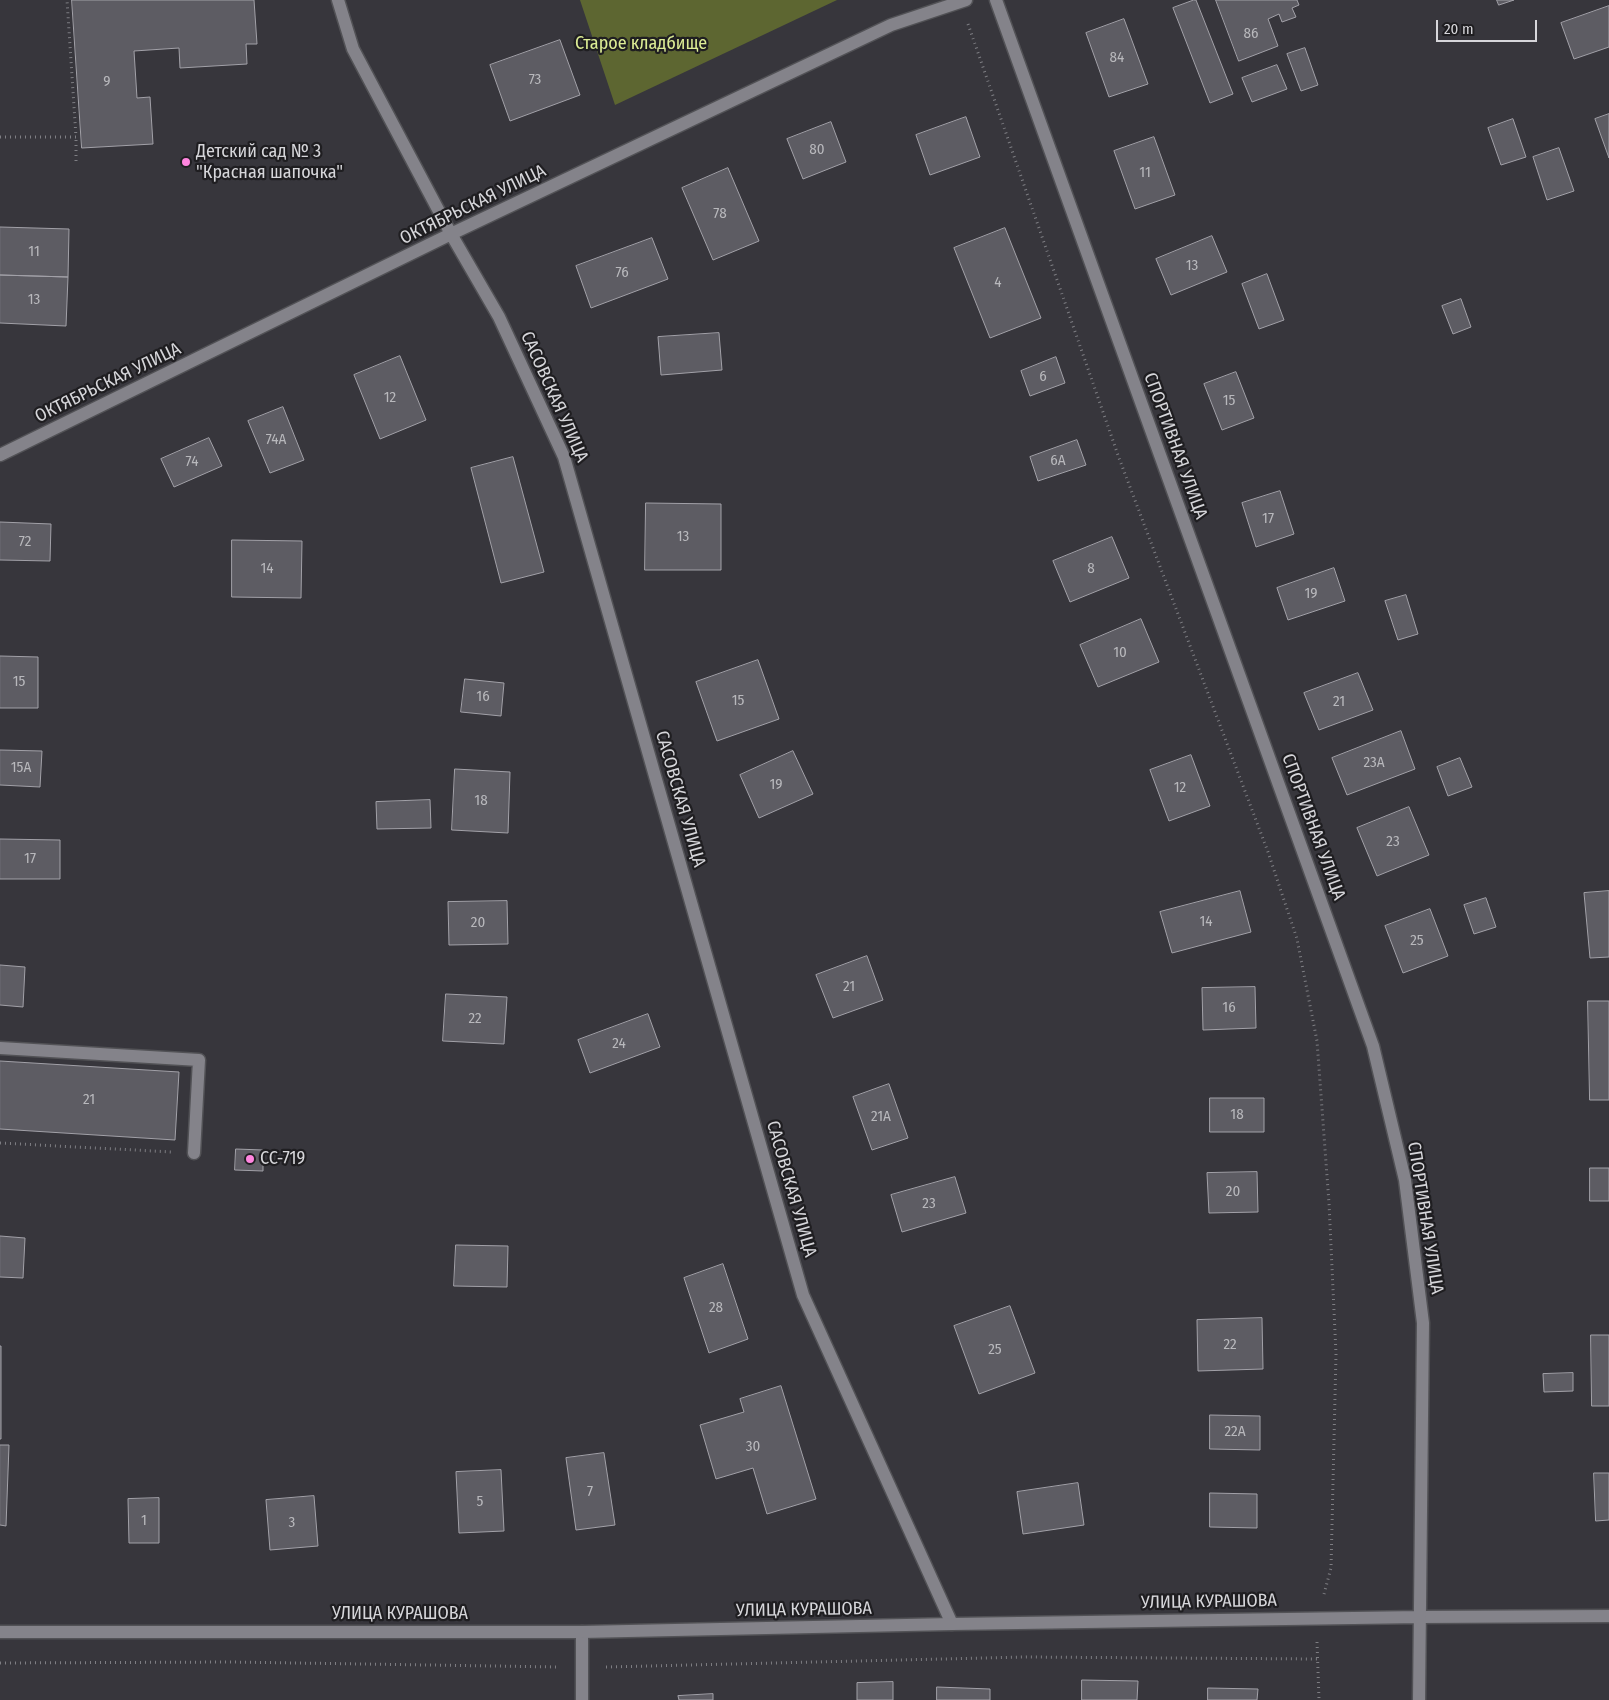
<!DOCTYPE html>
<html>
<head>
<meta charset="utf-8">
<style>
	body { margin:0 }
	#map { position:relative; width:1609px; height:1700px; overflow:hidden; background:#37363c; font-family:"Fira Sans Condensed",sans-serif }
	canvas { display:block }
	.scale { position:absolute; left:1436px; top:20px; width:101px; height:22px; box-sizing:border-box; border:2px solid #d6d6da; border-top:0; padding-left:6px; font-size:15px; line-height:18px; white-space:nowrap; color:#d6d6da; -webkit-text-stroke:4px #1f1e21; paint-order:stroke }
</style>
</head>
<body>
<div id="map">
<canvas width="1609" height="1700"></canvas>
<div class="scale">20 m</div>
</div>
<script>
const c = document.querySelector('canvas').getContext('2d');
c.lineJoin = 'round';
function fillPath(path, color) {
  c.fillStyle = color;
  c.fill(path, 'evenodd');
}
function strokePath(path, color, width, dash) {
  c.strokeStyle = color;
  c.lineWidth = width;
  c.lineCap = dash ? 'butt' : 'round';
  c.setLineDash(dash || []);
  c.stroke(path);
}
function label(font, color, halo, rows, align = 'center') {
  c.font = font + ' "Fira Sans Condensed",sans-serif';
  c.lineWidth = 4.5;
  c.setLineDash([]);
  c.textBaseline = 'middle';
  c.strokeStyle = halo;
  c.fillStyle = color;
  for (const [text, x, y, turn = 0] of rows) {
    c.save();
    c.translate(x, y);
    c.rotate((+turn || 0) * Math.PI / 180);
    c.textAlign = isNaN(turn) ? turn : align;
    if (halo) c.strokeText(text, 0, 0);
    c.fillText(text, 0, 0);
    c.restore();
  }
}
const green = new Path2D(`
	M580,0H837L615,105Z`);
const building = new Path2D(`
	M72,0H254L257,44H246L247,64L180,68L179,48L134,51L137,98L150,97L153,144L82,148Z
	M1194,0H1196L1233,94L1210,103L1173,8Z
	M1216,0H1297L1299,5L1292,8L1296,17L1282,22L1279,14L1268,19L1278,46L1239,61Z
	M1497,0H1514L1499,5Z
	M1609,6V47L1574,59L1561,23Z
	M1124,19L1148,84L1109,97L1086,33Z
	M560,40L580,95L510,121L490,65Z
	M1305,48L1318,85L1301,91L1287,54Z
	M1277,65L1287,89L1252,102L1242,78Z
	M1609,114V158L1595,119Z
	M966,117L980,157L930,175L916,135Z
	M1513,119L1526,157L1501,165L1488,128Z
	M831,122L846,162L803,179L787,139Z
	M1154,137L1175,195L1135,209L1114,151Z
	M1559,148L1574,191L1547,200L1533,157Z
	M728,168L759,241L713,260L682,188Z
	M0,227L69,229L68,277L0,275Z
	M1005,228L1041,318L990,338L954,248Z
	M1212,236L1227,272L1171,295L1156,259Z
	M652,238L668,279L591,308L576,266Z
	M1267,274L1284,320L1259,329L1242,284Z
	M0,275L68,277L66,326L0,323Z
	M1461,299L1471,327L1453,334L1442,306Z
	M719,333L722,370L661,375L658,337Z
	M400,356L426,420L380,439L354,375Z
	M1056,357L1065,383L1030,396L1021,371Z
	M1236,372L1254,418L1222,430L1204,384Z
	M283,407L304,460L270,473L248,421Z
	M209,438L222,466L174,487L161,459Z
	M1077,440L1086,465L1038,481L1030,457Z
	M513,457L544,572L501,583L471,468Z
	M1280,491L1294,534L1256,547L1242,503Z
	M646,503L721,504V570H645Z
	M0,522L51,524L50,561L0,560Z
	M1112,537L1129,578L1070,602L1053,561Z
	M232,540L302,541L301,598L232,597Z
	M1334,568L1345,601L1288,620L1277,588Z
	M1406,595L1418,634L1398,640L1385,601Z
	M1141,619L1159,662L1098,687L1080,645Z
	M0,656L38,657V708H0Z
	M758,660L779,719L717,741L696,682Z
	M1358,673L1373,710L1319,730L1304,693Z
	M465,679L504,683L501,716L461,712Z
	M1401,731L1415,769L1347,795L1332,758Z
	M0,750L42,751L40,787L0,785Z
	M793,751L813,794L759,818L740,775Z
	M1191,755L1210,806L1169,821L1150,770Z
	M1460,758L1472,787L1448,796L1437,767Z
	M455,769L510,772L508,833L452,830Z
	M430,800L431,828L377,829L376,802Z
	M1409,807L1429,855L1377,876L1357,828Z
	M0,839L60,840V879H0Z
	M1240,891L1251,932L1172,953L1160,912Z
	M1609,891V957L1590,958L1584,893Z
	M1486,898L1496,927L1474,934L1464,905Z
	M507,901L508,944L449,945L448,902Z
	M1430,909L1448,956L1403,973L1385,926Z
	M867,956L883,1000L833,1018L816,975Z
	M0,965L25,967L23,1007L0,1005Z
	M1255,987L1256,1028L1203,1030L1202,988Z
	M446,994L507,997L504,1044L443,1041Z
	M1588,1001H1609V1100H1590Z
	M648,1014L660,1047L590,1073L578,1040Z
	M0,1061L179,1072L175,1140L0,1129Z
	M889,1084L908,1138L872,1150L853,1097Z
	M1210,1098H1264V1132H1210Z
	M236,1149L263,1150V1171L235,1170Z
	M1590,1168H1609V1201H1590Z
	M1257,1172L1258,1212L1209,1213L1207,1173Z
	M955,1177L966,1213L902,1232L891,1195Z
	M0,1236L25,1238L23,1278L0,1277Z
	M456,1245L508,1246L507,1287L454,1286Z
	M723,1264L748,1339L709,1353L684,1278Z
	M1010,1306L1035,1373L979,1394L954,1326Z
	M1262,1318L1263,1369L1198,1371L1197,1320Z
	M1591,1335H1609V1406H1592Z
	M0,1346H1V1439H0Z
	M1573,1373V1391L1544,1392L1543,1374Z
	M781,1386L816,1499L767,1514L753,1468L716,1479L700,1425L744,1412L740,1399Z
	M1210,1415L1260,1416V1450L1210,1449Z
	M0,1445H9L6,1526L0,1525Z
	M604,1453L615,1525L576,1530L566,1458Z
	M501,1470L504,1531L459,1533L456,1472Z
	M1594,1473H1609V1520L1596,1521Z
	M1078,1483L1084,1525L1023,1534L1017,1492Z
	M1210,1493L1257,1494V1528L1210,1527Z
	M314,1496L318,1546L270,1550L266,1500Z
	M159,1498V1543H129L128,1499Z
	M1082,1680L1138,1681L1137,1700H1082Z
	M893,1682V1700H857V1683Z
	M937,1687L990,1689V1700H937Z
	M1208,1688L1258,1689L1257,1700H1208Z
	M713,1694V1700H679L678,1696Z`);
const path = new Path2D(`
	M968,24L1119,458L1268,852L1297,939L1317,1041L1329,1203L1336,1354L1331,1568L1324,1594
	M0,137H76L67,0
	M76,161V137
	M0,1143L172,1152
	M1317,1642L1319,1700
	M0,1663L231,1662L559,1667
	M606,1667L1026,1657L1318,1659`);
const service = new Path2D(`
	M0,1048L199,1060L194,1153`);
const minor = new Path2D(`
	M338,0L353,49L451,234L499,317L564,457L803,1295L952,1624
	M0,455L451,234L891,25L966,0
	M1420,1617L1609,1616
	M582,1632V1700`);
const tertiary = new Path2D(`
	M996,0L1373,1046L1405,1180L1423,1323L1419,1700
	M0,1632H582L952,1624L1420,1617`);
const markers = [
	[186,162,5,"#ff85df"],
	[250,1159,5,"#ff85df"]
];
const numberNames = [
	["86",1251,34],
	["84",1117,58],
	["73",535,80],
	["9",107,82],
	["80",817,150],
	["11",1145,173],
	["78",720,214],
	["11",34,252],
	["13",1192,266],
	["76",622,273],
	["4",998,283],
	["13",34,300],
	["6",1043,377],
	["12",390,398],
	["15",1229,401],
	["74А",276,440],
	["6А",1058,461],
	["74",192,462],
	["17",1268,519],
	["13",683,537],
	["72",25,542],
	["14",267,569],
	["8",1091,569],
	["19",1311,594],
	["10",1120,653],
	["15",19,682],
	["16",483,697],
	["15",738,701],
	["21",1339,702],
	["23А",1374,763],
	["15А",21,768],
	["19",776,785],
	["12",1180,788],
	["18",481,801],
	["23",1393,842],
	["17",30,859],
	["14",1206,922],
	["20",478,923],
	["25",1417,941],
	["21",849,987],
	["16",1229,1008],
	["22",475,1019],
	["24",619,1044],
	["21",89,1100],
	["18",1237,1115],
	["21А",881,1117],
	["20",1233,1192],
	["23",929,1204],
	["28",716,1308],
	["22",1230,1345],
	["25",995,1350],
	["22А",1235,1432],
	["30",753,1447],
	["7",590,1492],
	["5",480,1502],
	["1",144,1521],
	["3",292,1523]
];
const parkNames = [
	["Старое кладбище",641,44]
];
const poiNames = [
	["Детский сад № 3",196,152],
	["\"Красная шапочка\"",196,173],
	["СС-719",260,1159]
];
const streetNames = [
	["ОКТЯБРЬСКАЯ УЛИЦА",473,205,-26],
	["ОКТЯБРЬСКАЯ УЛИЦА",108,383,-26],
	["САСОВСКАЯ УЛИЦА",554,397,66],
	["СПОРТИВНАЯ УЛИЦА",1175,446,70],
	["САСОВСКАЯ УЛИЦА",680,799,74],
	["СПОРТИВНАЯ УЛИЦА",1313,827,70],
	["САСОВСКАЯ УЛИЦА",791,1189,74],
	["СПОРТИВНАЯ УЛИЦА",1425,1218,81],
	["УЛИЦА КУРАШОВА",1209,1602,-1],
	["УЛИЦА КУРАШОВА",804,1610,-1],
	["УЛИЦА КУРАШОВА",400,1614]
];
fillPath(green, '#5d6631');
fillPath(building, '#5d5c63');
strokePath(building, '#a2a1a8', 1);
strokePath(service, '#525256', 15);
strokePath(minor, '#525256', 15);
strokePath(tertiary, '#525256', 15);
strokePath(path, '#7e7e83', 3, [1, 4]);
strokePath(service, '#84838a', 12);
strokePath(minor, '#84838a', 12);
strokePath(tertiary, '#84838a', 12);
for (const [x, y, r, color] of markers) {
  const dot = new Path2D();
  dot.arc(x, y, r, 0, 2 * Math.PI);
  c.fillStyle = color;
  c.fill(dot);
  strokePath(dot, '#1f1e21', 2);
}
label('15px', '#b8b8bc', null, numberNames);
label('18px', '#dcec95', '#1f1e21', parkNames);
label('18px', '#d6d6da', '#1f1e21', poiNames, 'left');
label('18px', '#d6d6da', '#1f1e21', streetNames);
</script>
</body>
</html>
